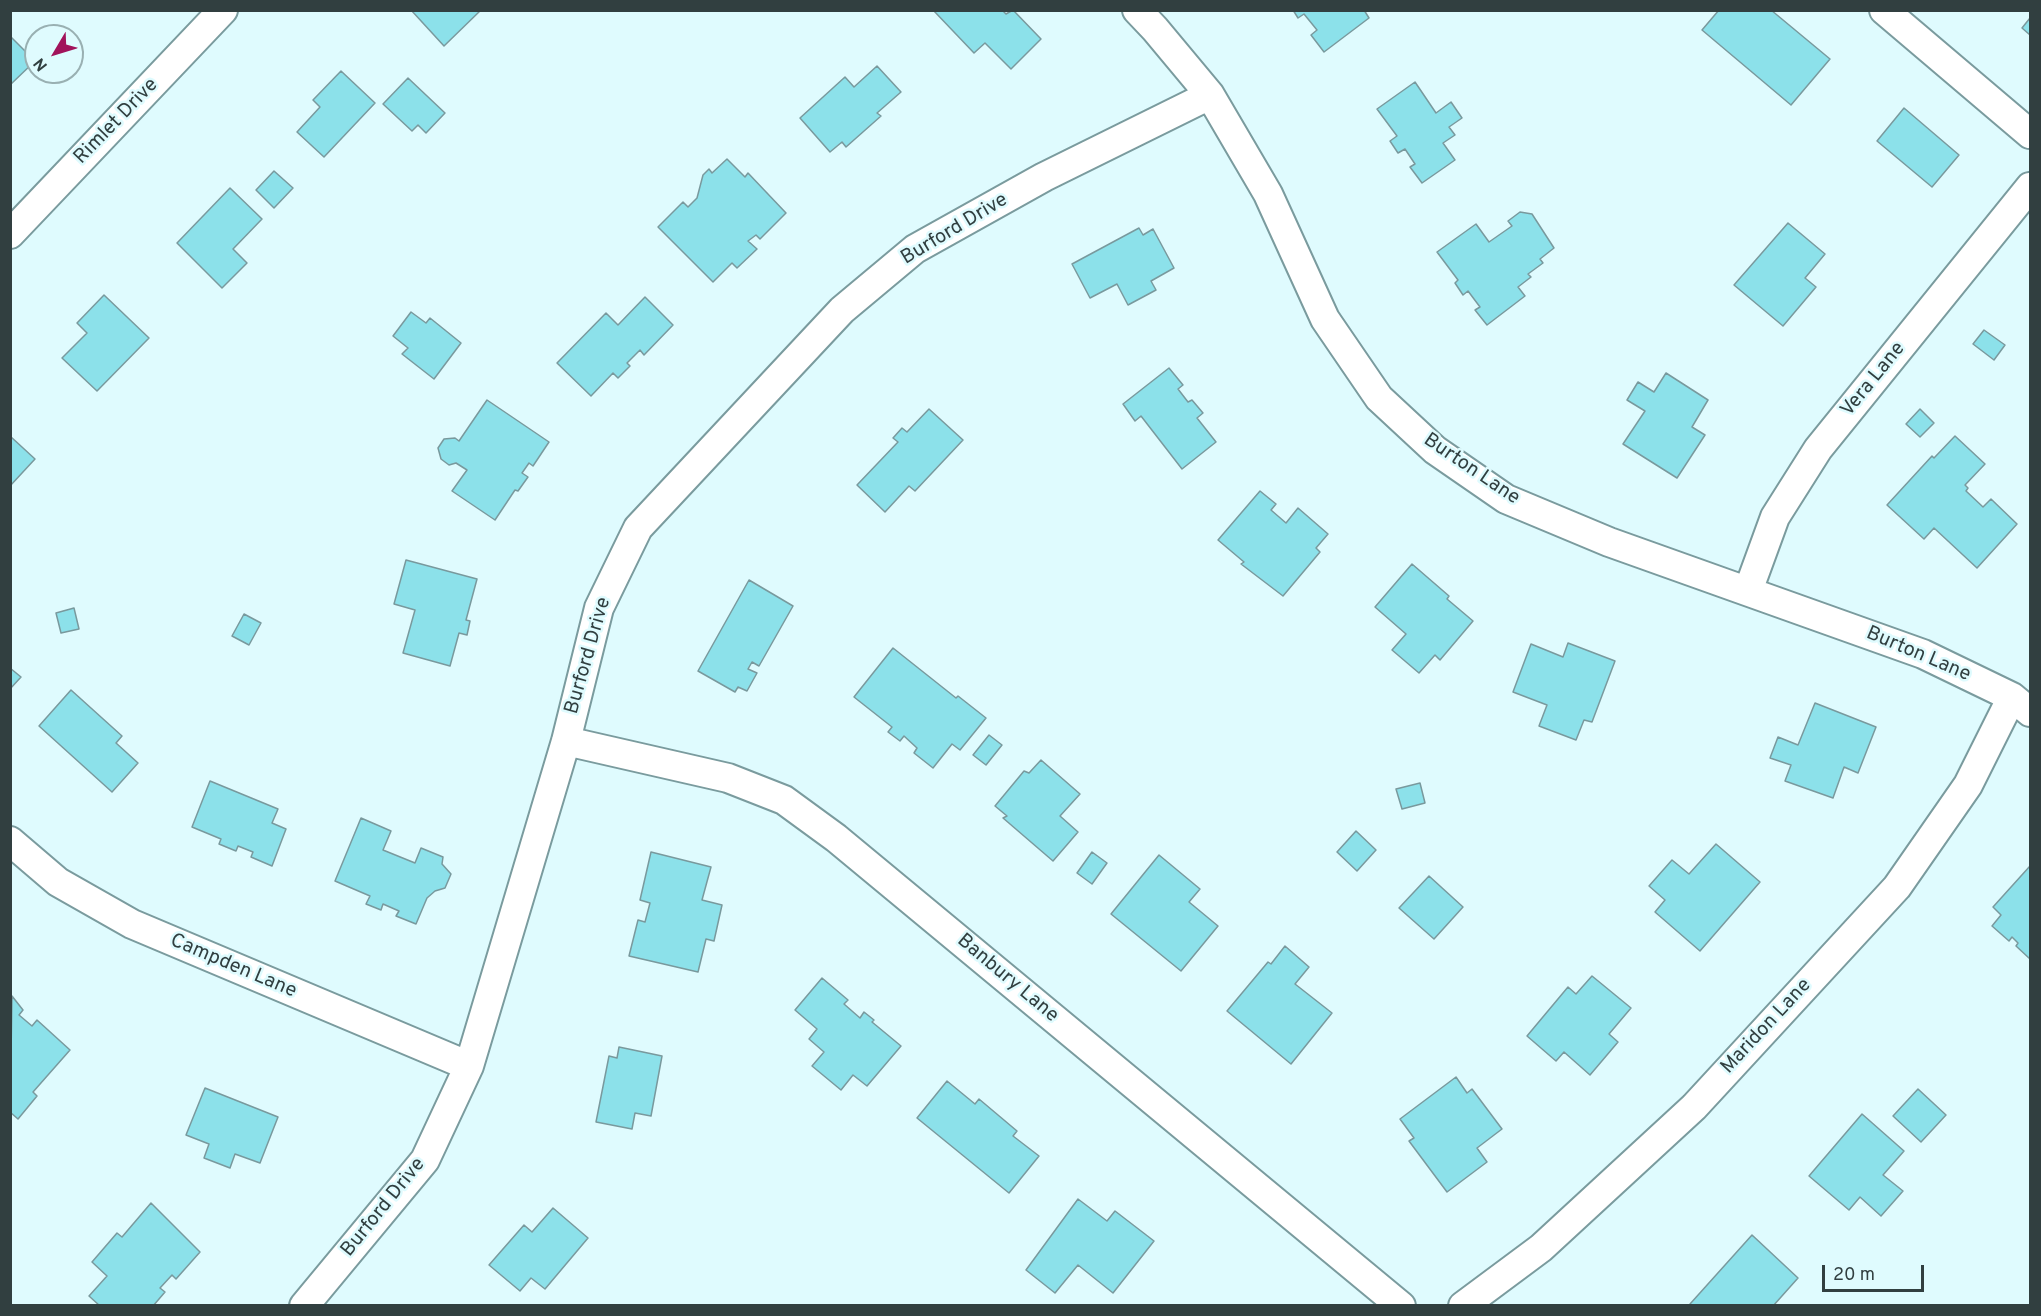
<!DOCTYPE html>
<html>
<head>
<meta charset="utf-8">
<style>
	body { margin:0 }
	#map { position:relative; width:2041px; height:1316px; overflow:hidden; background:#dffbfe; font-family:Overpass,sans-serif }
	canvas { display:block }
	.frame { position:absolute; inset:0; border:12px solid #313f40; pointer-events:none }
	.north { position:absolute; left:24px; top:24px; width:60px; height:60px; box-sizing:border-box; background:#dffbfe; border:2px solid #99b0b2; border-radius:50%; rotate:232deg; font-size:16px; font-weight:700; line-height:24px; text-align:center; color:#313f40 }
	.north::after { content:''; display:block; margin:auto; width:21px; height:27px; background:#a1135b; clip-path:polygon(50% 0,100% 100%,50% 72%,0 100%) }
	.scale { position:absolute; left:1822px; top:1265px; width:102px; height:27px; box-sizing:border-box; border:3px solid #313f40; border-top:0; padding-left:8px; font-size:18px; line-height:21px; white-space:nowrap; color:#313f40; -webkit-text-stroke:4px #dffbfe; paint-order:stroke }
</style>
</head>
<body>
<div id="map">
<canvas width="2041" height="1316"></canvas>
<div class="frame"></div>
<div class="north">N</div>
<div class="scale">20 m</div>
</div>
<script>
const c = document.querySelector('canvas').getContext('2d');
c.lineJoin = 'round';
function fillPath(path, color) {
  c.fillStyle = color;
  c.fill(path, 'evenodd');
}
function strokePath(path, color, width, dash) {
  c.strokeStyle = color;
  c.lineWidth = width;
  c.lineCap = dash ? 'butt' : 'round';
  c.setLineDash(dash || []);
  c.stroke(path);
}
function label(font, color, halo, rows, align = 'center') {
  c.font = font + ' Overpass,sans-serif';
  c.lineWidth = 5;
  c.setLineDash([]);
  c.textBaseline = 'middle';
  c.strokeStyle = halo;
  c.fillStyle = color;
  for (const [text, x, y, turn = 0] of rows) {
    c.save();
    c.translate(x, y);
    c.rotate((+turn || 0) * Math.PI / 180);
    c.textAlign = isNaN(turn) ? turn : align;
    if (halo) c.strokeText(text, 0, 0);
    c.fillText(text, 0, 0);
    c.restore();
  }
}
const building = new Path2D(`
	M411,10H481L444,46Z
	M933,10H1002L1006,14L1013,10L1041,39L1011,69L985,43L974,53Z
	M1293,10H1364L1369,18L1324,52L1311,35L1317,30L1304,14L1298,18Z
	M1719,10H1771L1830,59L1791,105L1702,30Z
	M2030,18V35L2022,28Z
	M10,36L35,61L10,85Z
	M877,66L901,92L877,113L881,116L846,147L842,142L830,152L800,118L845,77L854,87Z
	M341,71L375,103L324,157L297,132L320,107L313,100Z
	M408,78L445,113L426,133L418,125L412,131L383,104Z
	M1415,82L1436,113L1451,102L1462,118L1449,127L1455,135L1443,143L1455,160L1422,183L1410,167L1415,164L1405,149L1398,153L1390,141L1397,136L1377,109Z
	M1904,108L1959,155L1932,187L1877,141Z
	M727,159L745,177L748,173L786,213L760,239L756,235L748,241L757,249L737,268L732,263L713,282L658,227L683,202L688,207L697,198L703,175L709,169L712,173Z
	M274,171L293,188L274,208L256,190Z
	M230,188L262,219L233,249L247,263L222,288L177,243Z
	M1520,212L1532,214L1554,248L1540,259L1543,263L1528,274L1531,277L1518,287L1525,296L1487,325L1475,310L1480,307L1468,291L1463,295L1455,283L1458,280L1437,252L1476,224L1489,242L1512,226L1508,221Z
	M1788,223L1825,254L1805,278L1816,287L1783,326L1734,285Z
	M1139,228L1143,235L1153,229L1174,268L1151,281L1156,290L1128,305L1117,284L1090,298L1072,264Z
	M104,295L149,338L97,391L62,358L87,333L77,323Z
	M645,297L673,325L644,355L640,350L627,363L630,366L618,378L613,373L591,396L557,363L606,313L618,325Z
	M411,312L426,323L430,318L461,343L434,379L402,354L408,348L393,336Z
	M1984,330L2005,345L1994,360L1973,344Z
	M1169,368L1183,385L1178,389L1188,402L1192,400L1203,413L1197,418L1216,442L1182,469L1141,416L1135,421L1123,404Z
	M1666,373L1708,400L1692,427L1705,435L1677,478L1623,444L1645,411L1627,400L1638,382L1654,392Z
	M487,400L549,442L533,466L529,463L522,473L528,477L518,491L515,490L495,520L452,491L467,470L456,463L449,465L441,459L438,448L444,439L455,438L459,441Z
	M929,409L963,440L915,491L909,486L885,512L857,485L898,442L893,438L902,428L907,432Z
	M1920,409L1934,423L1920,437L1906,424Z
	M10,436L35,459L10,486Z
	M1955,436L1985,464L1965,485L1968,488L1966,491L1983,507L1991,499L2017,524L1977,568L1934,528L1924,539L1887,505L1932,456L1934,458Z
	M1260,491L1276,504L1271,510L1286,523L1298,508L1328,534L1316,548L1320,552L1283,596L1241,564L1244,562L1218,540Z
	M406,560L477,579L466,620L470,621L467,635L459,633L450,666L403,653L415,610L394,604Z
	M1412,564L1449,596L1447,599L1473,621L1440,660L1435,655L1419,673L1392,650L1406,634L1375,607Z
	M749,580L793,606L759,666L752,662L748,669L757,673L747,691L738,687L735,692L698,671Z
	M74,608L79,629L61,633L56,613Z
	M244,614L261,623L249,645L232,636Z
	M1568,643L1615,661L1592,722L1584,720L1576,740L1539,726L1547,705L1513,692L1531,644L1563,657Z
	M893,648L956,698L958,696L986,718L960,750L952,744L933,768L914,753L917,748L904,736L900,741L888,732L892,727L854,697Z
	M10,668L21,677L10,689Z
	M71,690L122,736L116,743L138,763L112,792L39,726Z
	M1815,703L1876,727L1858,773L1844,767L1833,798L1785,781L1791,765L1770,758L1778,737L1798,745Z
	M989,735L1002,745L986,765L973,755Z
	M1041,760L1080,794L1060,816L1078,832L1053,861L1003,818L1007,816L995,806L1024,771L1029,773Z
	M210,781L278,809L272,823L286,829L272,866L251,857L253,852L238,846L236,851L219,844L221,839L192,827Z
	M1420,783L1425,803L1402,809L1396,789Z
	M361,818L391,831L383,850L415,863L421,848L443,857L442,864L451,874L445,888L435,891L427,898L416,924L396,916L399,911L383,904L381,910L366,904L370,896L335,881Z
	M1356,831L1376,850L1357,871L1337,852Z
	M1716,844L1760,882L1700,951L1655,912L1665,900L1649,886L1672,860L1689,874Z
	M651,852L711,867L702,900L722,905L714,941L706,939L698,972L629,956L638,920L645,922L650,903L640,900Z
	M1092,852L1107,863L1092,884L1077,873Z
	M1159,855L1200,889L1189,902L1218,926L1181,971L1111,914Z
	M2030,866V959L2016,946L2018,943L2012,937L2009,941L1992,926L2001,915L1993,907Z
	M1429,876L1463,907L1434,939L1399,908Z
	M1285,946L1309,967L1295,984L1332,1013L1291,1064L1227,1011L1268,962L1271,964Z
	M1592,976L1631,1008L1609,1034L1618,1042L1590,1075L1564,1052L1556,1061L1527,1036L1568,987L1576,994Z
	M822,978L848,1000L844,1004L860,1018L864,1012L874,1020L872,1022L901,1046L867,1086L853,1075L841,1090L812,1066L824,1052L809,1039L817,1029L795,1010Z
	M12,996L23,1010L19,1015L32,1026L37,1020L70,1050L33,1092L37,1096L18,1119L10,1112Z
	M619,1047L662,1056L651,1116L635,1113L632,1129L596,1122L609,1056L617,1058Z
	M1456,1077L1467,1093L1472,1089L1502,1129L1477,1148L1487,1162L1447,1192L1409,1141L1414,1138L1400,1119Z
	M947,1081L975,1104L979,1099L1017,1131L1013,1136L1039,1156L1009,1193L917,1118Z
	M205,1088L278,1117L260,1163L235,1154L230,1168L204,1158L209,1144L186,1135Z
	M1918,1089L1946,1115L1921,1142L1893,1116Z
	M1862,1114L1904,1151L1883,1175L1903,1191L1881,1216L1860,1197L1849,1210L1809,1176Z
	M1078,1199L1107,1221L1115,1211L1154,1241L1113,1293L1078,1265L1055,1293L1026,1270Z
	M151,1203L200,1252L176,1279L172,1275L160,1288L165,1292L153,1306H100L89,1296L107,1276L92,1262L117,1233L122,1237Z
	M553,1208L588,1238L545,1289L531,1278L520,1291L489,1265L524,1225L532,1232Z
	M1752,1235L1798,1278L1773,1306H1692L1690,1304Z`);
const street = new Path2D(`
	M1137,10L1155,29L1210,95L1268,194L1325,319L1379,398L1435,450L1506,499L1609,542L1923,654L2012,697L2030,712
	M1884,10L2030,134
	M10,234L223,10
	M1748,591L1775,517L1818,449L2030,187
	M566,741L728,778L784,800L836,838L1401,1306
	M10,841L58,882L132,924L469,1066
	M304,1306L425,1160L469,1066L566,741L599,608L638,528L842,310L915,249L1044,177L1210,95
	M1463,1306L1541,1248L1694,1107L1897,887L1968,785L2012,697`);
const streetNames = [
	["Rimlet Drive",117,122,-46],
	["Burford Drive",955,230,-31],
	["Vera Lane",1874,380,-51],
	["Burton Lane",1471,470,34],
	["Burton Lane",1918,655,23],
	["Burford Drive",589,656,-74],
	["Campden Lane",233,967,23],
	["Banbury Lane",1007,979,40],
	["Maridon Lane",1767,1027,-47],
	["Burford Drive",384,1208,-51]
];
fillPath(building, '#8ce1ea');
strokePath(building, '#79999d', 1.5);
strokePath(street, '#7a9b9e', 32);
strokePath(street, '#fff', 28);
label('20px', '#313f40', '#dffbfe', streetNames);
</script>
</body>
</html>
